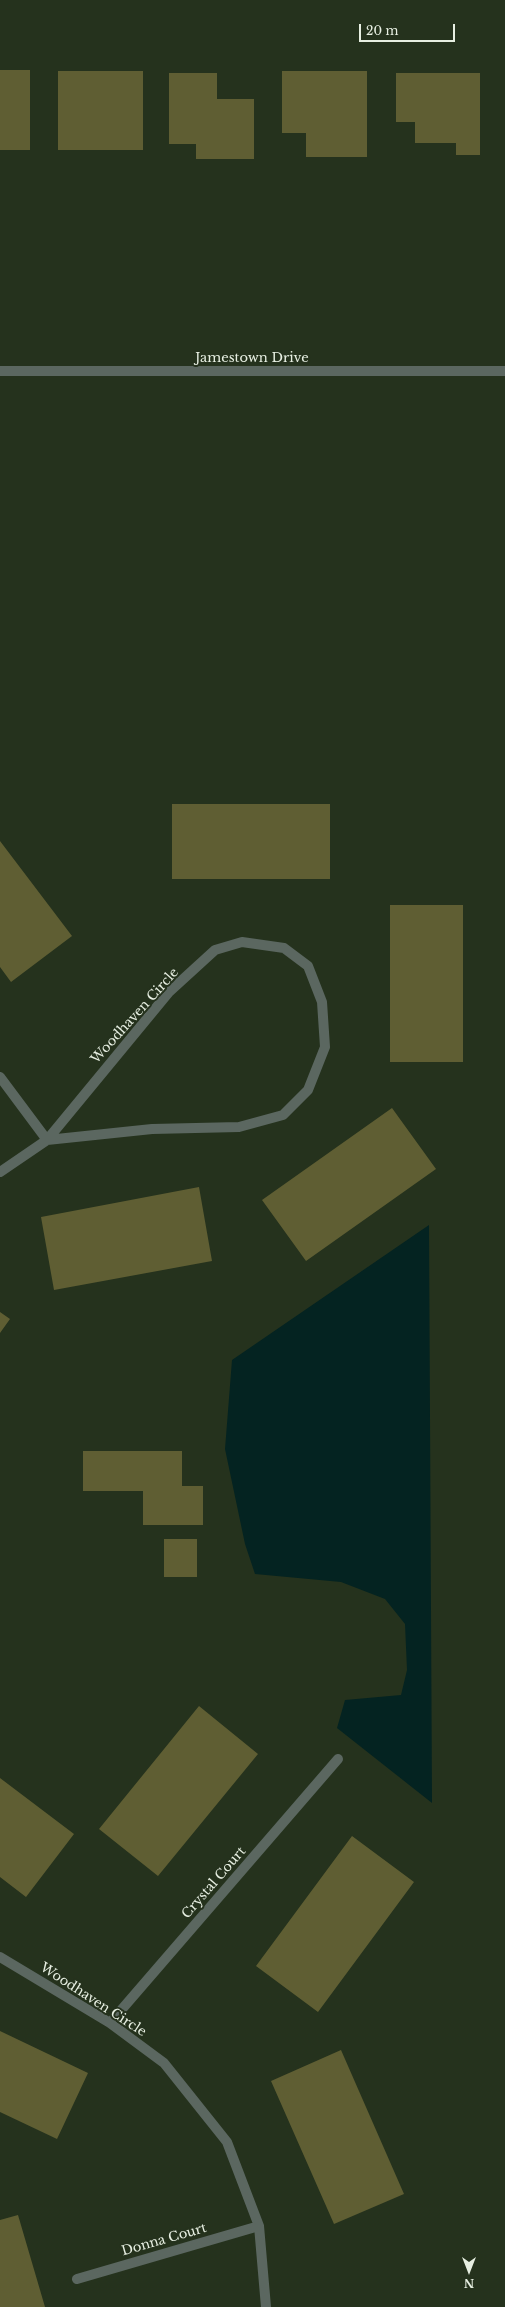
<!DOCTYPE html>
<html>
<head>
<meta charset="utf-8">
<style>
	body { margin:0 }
	#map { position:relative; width:505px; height:2307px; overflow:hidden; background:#25321d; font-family:"Libre Baskerville",serif }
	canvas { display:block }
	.north { position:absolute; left:449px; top:2251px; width:40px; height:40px; -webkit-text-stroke:3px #25321d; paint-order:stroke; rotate:180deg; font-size:11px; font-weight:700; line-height:16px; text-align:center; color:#e7efe2 }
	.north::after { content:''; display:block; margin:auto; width:14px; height:18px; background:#e7efe2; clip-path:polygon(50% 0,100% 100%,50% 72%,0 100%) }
	.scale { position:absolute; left:359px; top:24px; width:96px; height:18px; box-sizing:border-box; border:2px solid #e7efe2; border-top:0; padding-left:5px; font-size:12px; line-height:14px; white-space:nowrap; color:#e7efe2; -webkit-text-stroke:3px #25321d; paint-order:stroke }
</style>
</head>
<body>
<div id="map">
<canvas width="505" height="2307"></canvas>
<div class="north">N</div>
<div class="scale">20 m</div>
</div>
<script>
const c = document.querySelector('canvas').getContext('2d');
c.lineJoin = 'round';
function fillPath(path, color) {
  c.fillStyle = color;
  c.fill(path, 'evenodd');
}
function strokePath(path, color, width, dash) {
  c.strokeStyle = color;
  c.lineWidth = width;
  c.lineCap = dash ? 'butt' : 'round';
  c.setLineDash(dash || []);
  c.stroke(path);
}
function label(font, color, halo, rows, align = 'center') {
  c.font = font + ' "Libre Baskerville",serif';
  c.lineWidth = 4;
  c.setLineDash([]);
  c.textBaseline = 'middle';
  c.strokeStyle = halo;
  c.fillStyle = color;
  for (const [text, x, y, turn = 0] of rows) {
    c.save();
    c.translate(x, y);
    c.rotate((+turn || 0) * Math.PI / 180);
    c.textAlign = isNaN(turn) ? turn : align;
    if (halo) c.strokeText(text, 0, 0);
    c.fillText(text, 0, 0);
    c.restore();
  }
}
const water = new Path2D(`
	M429,1225L432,1803L337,1728L345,1700L401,1695L407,1670L405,1624L385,1599L341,1582L255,1574L245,1544L225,1449L232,1360Z`);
const building = new Path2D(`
	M0,70H30V150H0Z
	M58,71H143V150H58Z
	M282,71H367V157H306V133H282Z
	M169,73H217V99H254V159H196V144H169Z
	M396,73H480V155H456V143H415V122H396Z
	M172,804H330V879H172Z
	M0,841L72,936L11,982L0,967Z
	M390,905H463V1062H390Z
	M392,1108L436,1169L306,1261L262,1200Z
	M199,1187L212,1261L54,1290L41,1217Z
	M0,1312L10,1319L0,1333Z
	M83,1451H182V1486H203V1525H143V1491H83Z
	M164,1539H197V1577H164Z
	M199,1706L258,1754L158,1876L99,1829Z
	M0,1778L74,1834L26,1897L0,1877Z
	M352,1836L414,1882L318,2012L256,1966Z
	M0,2031L88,2073L57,2139L0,2112Z
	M341,2050L404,2194L334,2224L271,2081Z
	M18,2215L45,2307H0V2220Z`);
const street = new Path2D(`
	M0,371H505
	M0,1077L47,1140
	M0,1172L47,1140L169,992L215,950L242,942L284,948L308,966L322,1002L325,1047L308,1090L283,1115L239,1127L152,1129L47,1140
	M0,1957L110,2023L164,2063L227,2142L259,2226L266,2307
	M110,2023L338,1759
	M77,2279L259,2226`);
const streetNames = [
	["Jamestown Drive",252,358],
	["Woodhaven Circle",135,1016,-48],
	["Crystal Court",214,1883,-49],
	["Woodhaven Circle",93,2000,33],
	["Donna Court",164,2240,-16]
];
fillPath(water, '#042321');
fillPath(building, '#5f5e33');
strokePath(street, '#5b6760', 10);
label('13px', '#e7efe2', '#25321d', streetNames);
</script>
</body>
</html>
